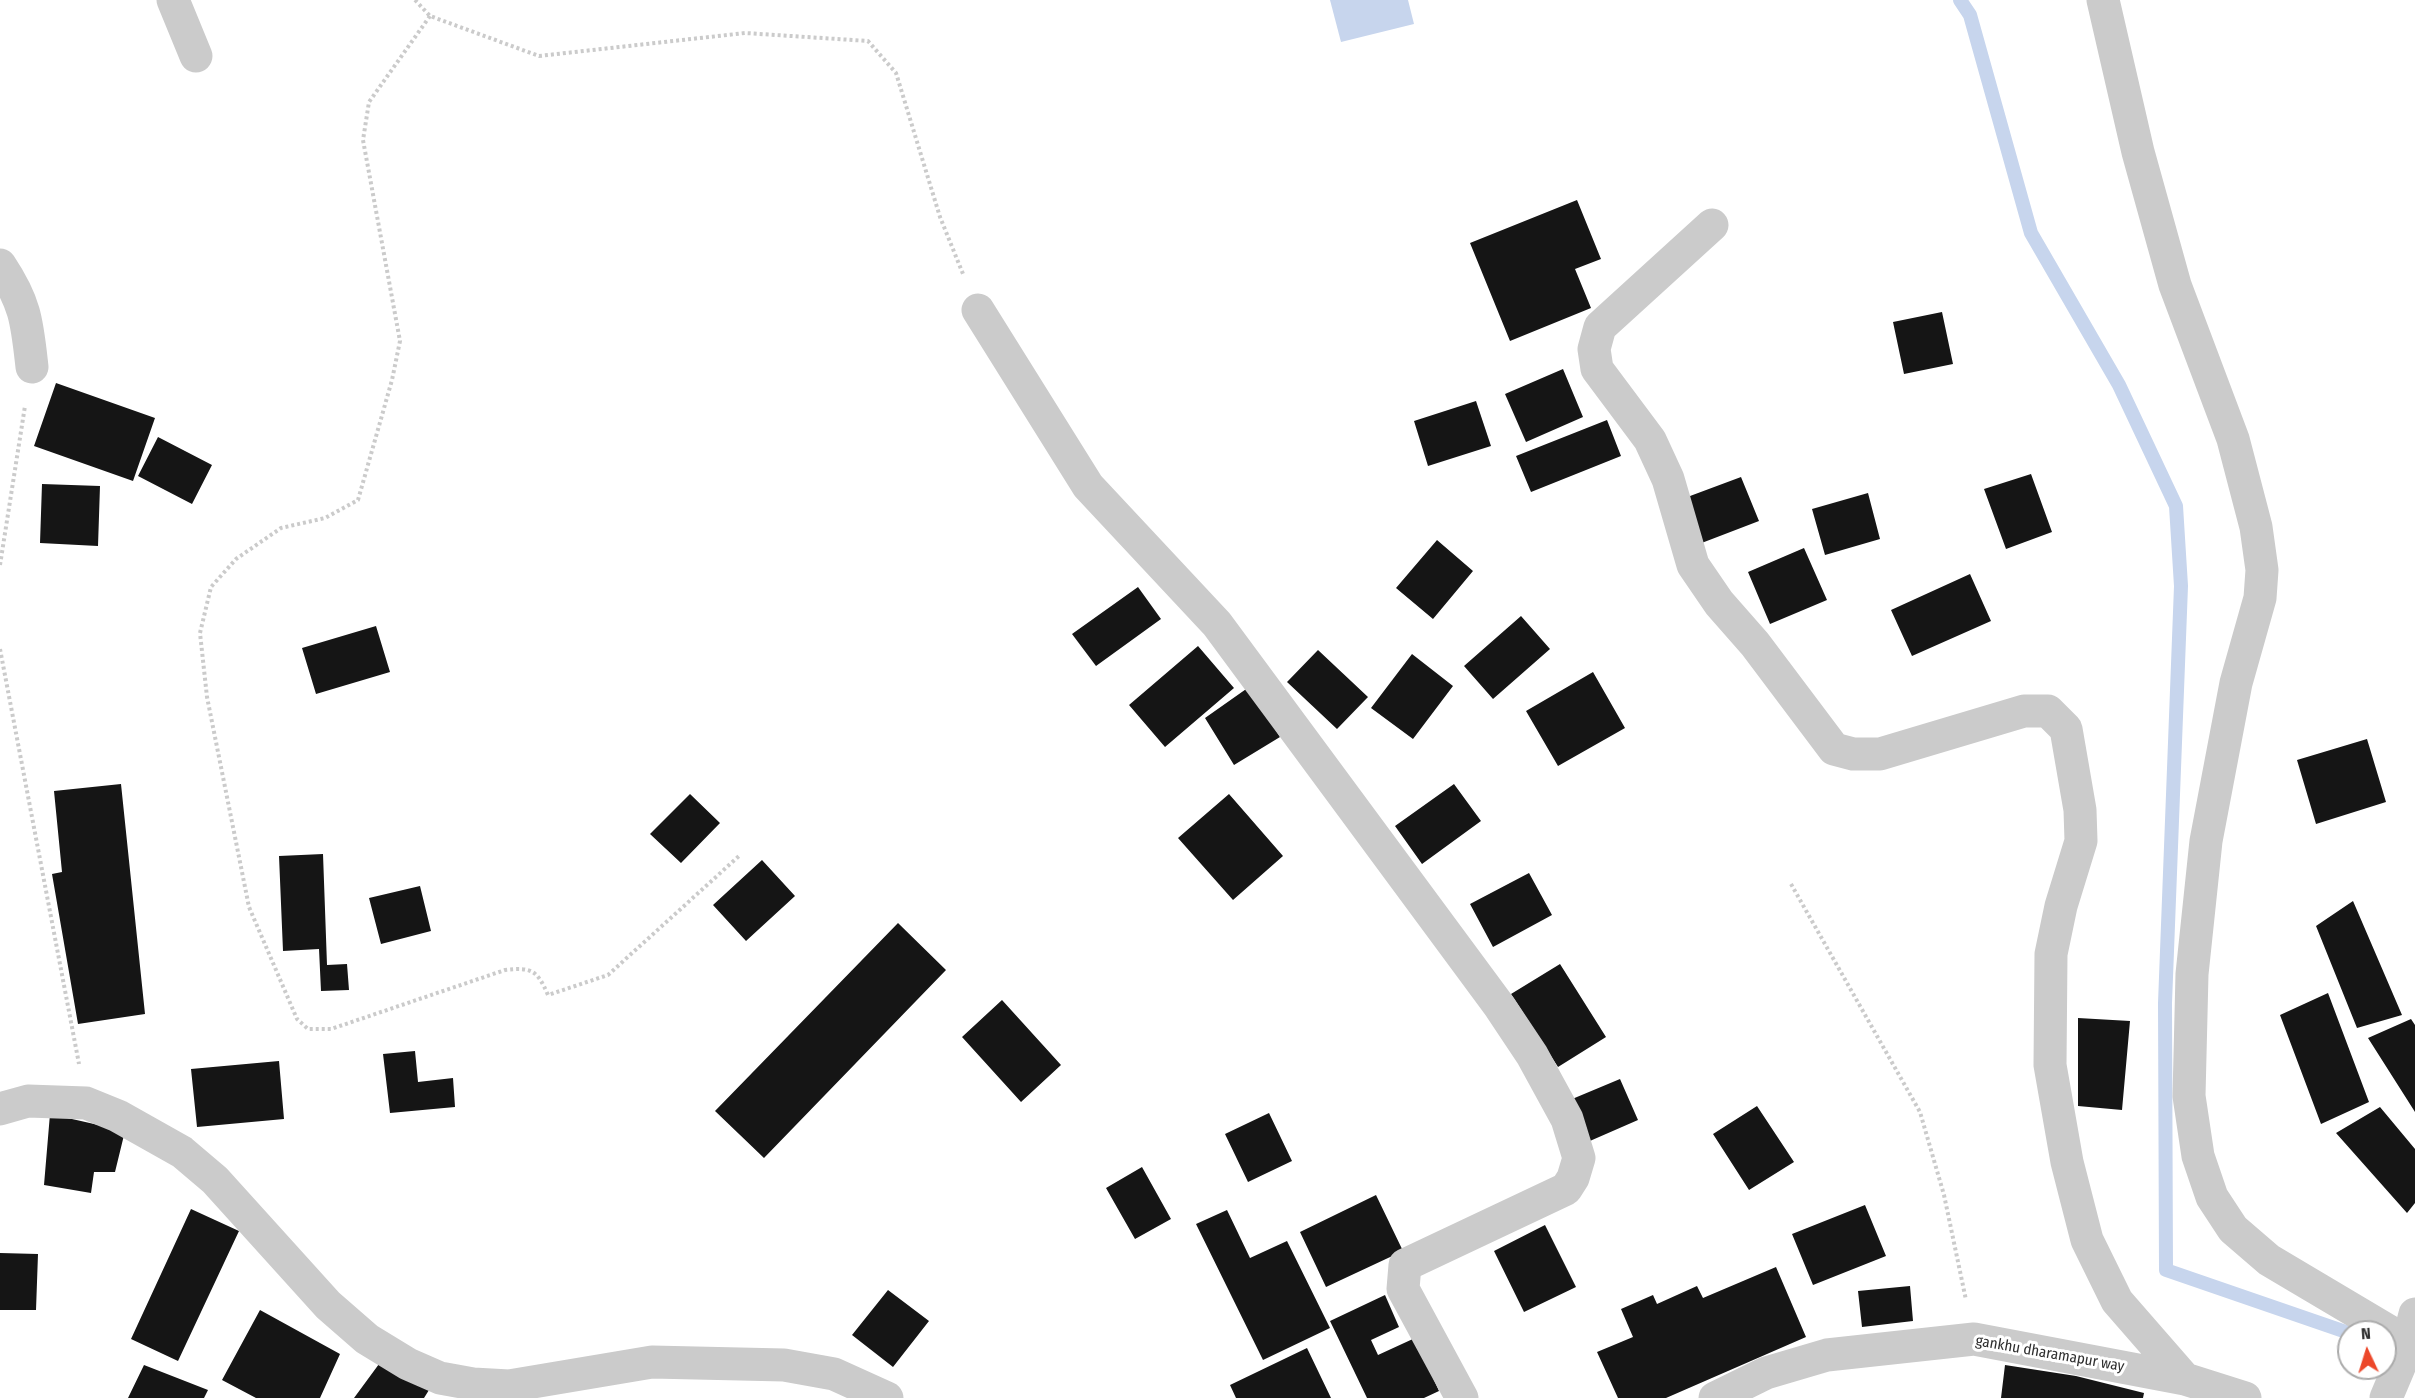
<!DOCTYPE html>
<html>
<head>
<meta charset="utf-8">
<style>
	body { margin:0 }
	#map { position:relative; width:2415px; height:1398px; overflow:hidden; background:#fff; font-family:"Fira Sans Condensed",sans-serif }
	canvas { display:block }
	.north { position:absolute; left:2337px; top:1320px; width:60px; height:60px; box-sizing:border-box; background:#fff; border:2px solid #ababab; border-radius:50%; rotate:356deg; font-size:16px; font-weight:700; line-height:24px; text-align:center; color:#2e2e2e }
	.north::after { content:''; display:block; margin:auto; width:21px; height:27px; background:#ec482a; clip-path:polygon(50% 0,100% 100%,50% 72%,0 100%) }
</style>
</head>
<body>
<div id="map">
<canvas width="2415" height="1398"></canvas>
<div class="north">N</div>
</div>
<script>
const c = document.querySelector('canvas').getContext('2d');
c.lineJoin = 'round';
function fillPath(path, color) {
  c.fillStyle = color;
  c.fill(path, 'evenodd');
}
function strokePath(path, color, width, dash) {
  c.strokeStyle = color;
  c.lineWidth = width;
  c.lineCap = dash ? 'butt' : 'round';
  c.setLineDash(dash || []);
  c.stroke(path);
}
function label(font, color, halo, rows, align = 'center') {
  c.font = font + ' "Fira Sans Condensed",sans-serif';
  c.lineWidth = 6;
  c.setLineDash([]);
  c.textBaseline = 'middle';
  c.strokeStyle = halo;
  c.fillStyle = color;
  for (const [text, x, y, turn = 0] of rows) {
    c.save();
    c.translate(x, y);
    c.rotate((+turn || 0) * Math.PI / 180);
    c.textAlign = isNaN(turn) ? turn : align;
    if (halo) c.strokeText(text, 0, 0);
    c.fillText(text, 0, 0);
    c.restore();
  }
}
const water = new Path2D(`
	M1330,0H1408L1414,24L1341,42Z`);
const stream = new Path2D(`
	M1960,0L1970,15L2031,233L2119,385L2176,506L2181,586L2165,1003L2166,1270L2349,1333`);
const building = new Path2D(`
	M1577,200L1601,259L1575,269L1591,308L1510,341L1470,243Z
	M1942,312L1953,364L1904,374L1893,322Z
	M1563,369L1583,417L1526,442L1505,394Z
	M56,383L155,418L133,481L34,446Z
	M1476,401L1491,446L1428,466L1414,421Z
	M1607,420L1621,456L1531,492L1516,456Z
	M158,437L212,465L192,504L138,476Z
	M2031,474L2052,532L2006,549L1984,489Z
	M1741,477L1759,521L1699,544L1682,499Z
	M42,484L100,486L98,546L40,543Z
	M1868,493L1880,539L1825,555L1812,509Z
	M1437,540L1473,571L1433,619L1396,588Z
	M1804,548L1827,600L1770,624L1748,572Z
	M1970,574L1991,621L1912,656L1891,610Z
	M1138,587L1161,619L1096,666L1072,634Z
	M1521,616L1550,649L1493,699L1464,666Z
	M376,626L390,672L316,694L302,648Z
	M1198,646L1234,688L1165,747L1129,705Z
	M1318,650L1368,697L1337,729L1287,682Z
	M1412,654L1453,686L1413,739L1371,708Z
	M1593,672L1625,728L1558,766L1526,711Z
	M1249,687L1280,737L1234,765L1205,718Z
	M2367,739L2386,802L2316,824L2297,760Z
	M121,784L145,1014L78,1024L52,874L62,872L54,791Z
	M1454,784L1481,821L1422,864L1395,826Z
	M690,794L720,823L681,863L650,834Z
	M1229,794L1283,856L1233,900L1178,838Z
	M323,854L327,965L347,964L349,990L321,991L319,949L283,951L279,856Z
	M762,860L795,896L746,941L713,905Z
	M1529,873L1552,915L1493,947L1470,904Z
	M420,886L431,931L381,944L369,898Z
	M2353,901L2402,1015L2357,1028L2316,926Z
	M898,923L946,970L764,1158L715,1111Z
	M1560,964L1606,1037L1558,1067L1511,994Z
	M2328,993L2369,1102L2321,1124L2280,1015Z
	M1002,1000L1061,1065L1021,1102L962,1037Z
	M2078,1018L2130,1021L2122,1110L2078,1106Z
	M2411,1019L2415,1025V1112L2368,1038Z
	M415,1051L418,1082L453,1078L455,1107L390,1113L383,1054Z
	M279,1061L284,1119L197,1127L191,1069Z
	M1620,1079L1638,1120L1583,1144L1565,1102Z
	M1757,1106L1794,1162L1749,1190L1713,1134Z
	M2380,1107L2415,1149V1203L2407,1213L2336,1133Z
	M1269,1113L1292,1161L1248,1182L1225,1134Z
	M50,1114L125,1131L115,1172H94L91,1193L44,1185Z
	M1142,1167L1171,1219L1135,1239L1106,1188Z
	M1376,1195L1403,1251L1326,1287L1300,1232Z
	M1865,1205L1886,1256L1813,1285L1792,1234Z
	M191,1209L239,1231L178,1361L131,1339Z
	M1227,1210L1250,1258L1287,1241L1330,1328L1263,1360L1196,1224Z
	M1545,1225L1576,1287L1524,1312L1494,1251Z
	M0,1253L38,1254L36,1310H0Z
	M1776,1267L1806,1337L1666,1398H1618L1597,1352L1633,1337L1621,1309L1653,1295L1657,1304L1697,1286L1703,1298Z
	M1910,1286L1913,1321L1862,1327L1858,1291Z
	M888,1290L929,1321L893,1367L852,1335Z
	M1385,1295L1399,1327L1371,1340L1378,1355L1415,1338L1439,1391L1424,1398H1367L1330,1321Z
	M260,1310L340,1354L320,1398H256L222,1380Z
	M1307,1348L1331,1398H1236L1230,1385Z
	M379,1364L429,1390L424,1398H354Z
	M144,1365L208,1390L204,1398H128Z
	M2005,1365L2076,1376L2144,1393L2143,1398H2001Z`);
const path = new Path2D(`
	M415,0L430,16L539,56L745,33L868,41L896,73L940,217L963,274
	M430,16L369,102L363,140L400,341L392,380L358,500L325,518L281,528L236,559L211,587L200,633L207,697L249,907L297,1019L308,1029H331L505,970C532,967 537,970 548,995L608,975L739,856
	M0,565L25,406
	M0,649L79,1064
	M1791,884L1920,1112L1944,1195L1966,1300`);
const minor = new Path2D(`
	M173,0L196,56
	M2103,0L2138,152L2175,285L2233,439L2256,527L2262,570L2260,598L2236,683L2206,841L2192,974L2189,1096L2198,1156L2212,1197L2233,1229L2269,1260L2409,1343
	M1712,225L1600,327L1594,349L1597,369L1650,440L1668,479L1693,565L1719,603L1755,644L1834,749L1853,754H1880L2024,711H2048L2066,729L2080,810L2081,841L2061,906L2051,954L2050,1065L2067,1162L2087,1240L2117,1301L2185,1379
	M0,265C26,304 27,322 32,367
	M978,310L1088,486L1217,624L1500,1007L1532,1055L1567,1119L1579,1158L1573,1178L1566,1189L1405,1265L1403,1289L1462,1398
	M0,1109L28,1101L86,1103L118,1116L182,1152L215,1180L328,1305L367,1339L408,1364L440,1378L473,1384L509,1386L652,1362L784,1365L834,1374L887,1398
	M1715,1398L1766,1373L1827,1355L1974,1339L2185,1379L2245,1398
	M2386,1398L2405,1353L2415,1314`);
const streetNames = [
	["gankhu dharamapur way",2050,1354,10]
];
fillPath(water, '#c7d5ed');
strokePath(stream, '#c7d5ed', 14);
fillPath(building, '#151515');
strokePath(path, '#cbcbcb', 4, [3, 3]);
strokePath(minor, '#cbcbcb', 33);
label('15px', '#2e2e2e', '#fff', streetNames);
</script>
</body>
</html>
